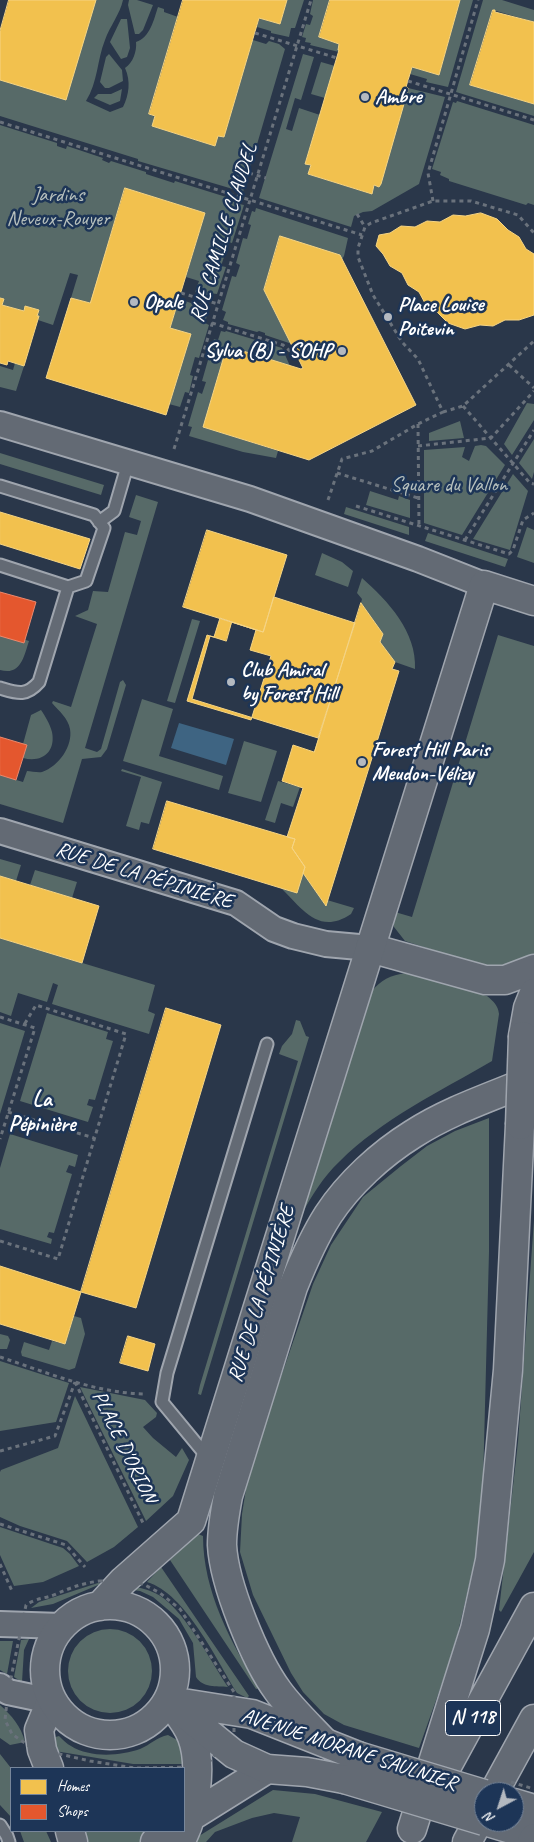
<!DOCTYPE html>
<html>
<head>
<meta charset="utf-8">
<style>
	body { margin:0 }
	#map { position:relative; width:534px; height:1842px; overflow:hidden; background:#2a374a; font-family:Caveat,sans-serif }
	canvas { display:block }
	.legend { position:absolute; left:10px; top:1767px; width:175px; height:65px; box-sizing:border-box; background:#1d3557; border:1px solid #77869a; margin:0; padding:6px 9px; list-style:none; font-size:15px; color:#fff }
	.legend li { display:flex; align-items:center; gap:10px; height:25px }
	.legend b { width:25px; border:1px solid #77869a }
	.north { position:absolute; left:474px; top:1782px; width:50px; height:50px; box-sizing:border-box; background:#1d3557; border:1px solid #77869a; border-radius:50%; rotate:220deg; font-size:14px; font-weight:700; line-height:20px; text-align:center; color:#fff }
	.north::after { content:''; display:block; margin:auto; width:18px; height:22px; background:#b4b9c0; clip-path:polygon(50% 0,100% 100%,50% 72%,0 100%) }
</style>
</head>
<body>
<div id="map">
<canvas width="534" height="1842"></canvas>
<ul class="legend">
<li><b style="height:14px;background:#f2c14e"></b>Homes</li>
<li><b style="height:14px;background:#e4572e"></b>Shops</li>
</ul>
<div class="north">N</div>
</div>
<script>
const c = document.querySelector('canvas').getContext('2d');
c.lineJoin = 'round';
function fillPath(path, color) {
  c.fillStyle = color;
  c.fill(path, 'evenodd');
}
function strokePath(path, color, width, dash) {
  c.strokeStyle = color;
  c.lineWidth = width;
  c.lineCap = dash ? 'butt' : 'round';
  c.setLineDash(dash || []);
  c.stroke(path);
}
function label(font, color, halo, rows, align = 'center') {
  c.font = font + ' Caveat,sans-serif';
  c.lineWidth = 5;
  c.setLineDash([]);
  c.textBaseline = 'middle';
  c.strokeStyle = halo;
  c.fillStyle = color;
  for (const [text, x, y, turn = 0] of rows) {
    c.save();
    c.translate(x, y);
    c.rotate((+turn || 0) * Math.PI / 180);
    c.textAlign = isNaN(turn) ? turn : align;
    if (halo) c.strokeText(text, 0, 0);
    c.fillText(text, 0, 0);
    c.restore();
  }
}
const green = new Path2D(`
	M96,0H123C120,14 110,26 105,40C97,60 98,82 86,101L110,112L123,107C129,95 131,81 125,68C133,63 137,51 136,42C150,38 154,19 158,7L164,9V12L178,17L149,114L155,117L152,126L215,146L218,136L224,137L252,41L253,40L266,44L269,41L279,44L285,49L243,192L138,161V159L0,116V80Z
	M129,0H137L153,5L143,30L139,34H135L128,5Z
	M287,0H304L295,28H291L289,37L271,33V31L257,27L259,18L280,24Z
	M313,0H330L319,37L339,44V52L310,45L311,43L305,42L306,38L302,37L306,24L310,25L313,16L310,14Z
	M460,0H473L448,87L426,82L427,79L410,74L412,67L439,75Z
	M483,0H502L534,10V22L493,10L470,85L534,104V116L456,92Z
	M121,19H127L130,48L127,57L121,59L110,42Z
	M109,54L122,70L123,81L109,88H105L100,82L106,57Z
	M303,54L314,57L301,100L295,98L286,129L292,131L299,108L320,115L305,163L311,165L308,174L371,194L374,185L379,187L380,184L408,88L445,97L419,184L372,211L363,212L354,216L351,227L259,198Z
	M321,62L335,66L325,98L311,94Z
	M122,89L120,101L110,105L94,98L98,94H111Z
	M457,101L534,125V205L528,203L526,205L449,181V179L440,175L441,172L432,169L453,102L456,103Z
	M0,125L57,143V146L66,149L67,146L103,158L102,160L109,163L111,161L146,172V174L174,183L175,181L239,201V204L244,205L232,243L229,242L221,266L226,267L217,294L209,293L208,296L195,292L199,281L186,277L205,213L125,188L90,303L71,298L78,275L70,273L53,325L38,320L39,316H37L38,310L25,306L24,311L2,305L4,299L0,298Z
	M256,208L348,238L344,256L292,344L265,335V333L259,331L257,332L228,324V322L223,320L226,312L222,310L232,276L236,277L240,265L236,263L243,238L247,239L251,225L248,224L252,211L255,212Z
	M179,299L191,303L192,301L205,305V307L209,308L205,323L209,325L199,358L195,357L190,375L193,376L189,393L185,392L180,407L169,404L190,334L170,328Z
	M221,331L225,332L226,331L282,348L290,366L227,346L204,427L278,451L276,458L243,452L189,436L192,427L188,426L198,392L202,394L206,382L202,381L214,339L218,340Z
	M15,363L24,366L16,391L0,387V366L13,370Z
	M527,403L534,404V420L512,455L504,444Z
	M460,421L464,438L429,441V433Z
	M534,439V472L532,479L519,463Z
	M481,445L486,446L505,465L462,535L424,523V450L465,447L462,457L469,461L475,446Z
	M0,453L104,485L101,495L0,464Z
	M513,474L528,491L510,550L473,539Z
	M370,491L398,500L399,496L410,500V518L366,505Z
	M136,495L158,502L85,748L97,752L101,749L120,682L123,680L126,685L107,749L101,757L82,759L63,823L0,804V775L23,782L27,771C31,771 38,773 42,772C59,766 73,746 70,729C68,718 59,711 52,703L53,701L71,707L97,624L75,616L88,610L93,591L108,592L125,532L137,535L141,521L129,517Z
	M346,507L409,527V535L344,514Z
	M527,527L534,530V563L517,557Z
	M428,533L508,559L505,567L425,541Z
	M322,553L342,562L353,571L348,587L315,575Z
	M362,578C388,601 417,632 415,669L395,662L380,642L383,634L361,603L362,599L357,593Z
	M192,619L200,621L175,703L167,701Z
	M0,632L29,641C24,656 21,676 0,670Z
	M498,635L534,646V960L495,970L405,941L394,927L393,920L395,912L412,917Z
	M142,699L173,709L159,756L223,776L219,790L123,761Z
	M41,710C45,716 50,724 52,732C56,752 42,763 23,758L27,745L23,744L31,715Z
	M244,741L277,751L261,802L228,793Z
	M122,769L162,782L149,824L141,822L139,830L126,826L141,777L121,771Z
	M278,781L300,787L293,807L281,803L275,823L265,820Z
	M0,859L21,865L16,881L0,876Z
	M35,870L77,882L72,898L30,885Z
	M303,873L325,905L327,900L354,908L351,914C318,936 302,908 280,887Z
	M0,938L155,985L148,1011L155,1014L149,1034L52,1004L58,985L53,983L47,1002L18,993L11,1016L0,1012Z
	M406,973L487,996C493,1001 498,1005 499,1014L492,1061C439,1092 382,1119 339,1162C323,1177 312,1196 301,1215L371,992C381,980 390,975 406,973Z
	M47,1013L108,1032L106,1039L113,1041L95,1100L89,1099L87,1105L93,1107L88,1122L20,1101Z
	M296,1020L300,1021L306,1036L309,1037L201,1395L198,1394L200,1385L298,1061L279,1054L282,1046L292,1034Z
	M0,1023L25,1031L0,1114Z
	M489,1118V1252L483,1483L478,1547L458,1632L445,1675L419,1748L344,1725L324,1714L303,1692L291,1673L253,1595L240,1552L242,1514L249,1470L313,1284L331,1245L363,1197L401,1166L427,1146L455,1131Z
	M10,1134L78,1155L75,1167L69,1165L66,1172L72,1174L54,1233L49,1232L47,1237L52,1239L51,1244L0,1229V1168Z
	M534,1220V1552L501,1612L499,1610L518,1442Z
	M74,1316L81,1318L85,1334L75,1368L69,1370L22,1356L21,1352L24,1342L49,1350L52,1341L65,1344Z
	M0,1334L8,1336L10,1340L7,1349H0Z
	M0,1361L69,1383L56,1422L0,1431Z
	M80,1387L145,1400L157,1413L156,1417L143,1427L153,1438L176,1457L182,1448L189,1460L173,1496L146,1521Z
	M75,1396L138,1527L114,1547L87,1562L67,1541L20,1526L0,1517V1472L1,1470L58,1448Z
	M0,1527L63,1548L70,1554L79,1566L43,1582L14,1586L0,1555Z
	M198,1534L203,1536C203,1591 231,1643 259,1688L256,1689L170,1560Z
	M161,1567L249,1696L247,1698L237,1693C216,1659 186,1594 147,1582Z
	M98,1583C116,1585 138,1585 155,1593C182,1605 211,1662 228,1687C216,1686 203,1688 196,1677L193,1643L179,1619L153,1597L140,1591L98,1585L53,1604L31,1608L39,1602Z
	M68 1671a42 42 0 1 1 84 0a42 42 0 1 1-84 0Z
	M29,1639L24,1650L22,1682L14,1677L21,1640Z
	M0,1641H13L7,1674L0,1670Z
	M0,1705C12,1716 21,1726 25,1742L10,1745L0,1738Z
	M168,1735L179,1741L184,1752L182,1764H133L55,1751L52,1738L59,1736C63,1740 67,1744 71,1746C90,1758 120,1756 140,1749C150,1745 157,1737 168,1735Z
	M0,1754L11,1768V1817L0,1805Z
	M273,1790L315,1794L382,1812L366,1842H292L300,1817L274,1813L252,1818L215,1832L206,1842H197L199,1836Z
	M20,1831H46L51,1842H24Z
	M85,1831H155L142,1842H87Z`);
const water = new Path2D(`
	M179,723L234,739L226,765L171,748Z`);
const homes = new Path2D(`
	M9,0H96L66,100L0,80V31Z
	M183,0H287L280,24L259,18L224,137L218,136L215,146L152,126L155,116L149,114Z
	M330,0H460L439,75L412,67L406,87L408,88V90L381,184L379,187L374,185L372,194L308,174L311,165L305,164L339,50H338L339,44L319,37Z
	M493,10H495V12L534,22V104L470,85Z
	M125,188L205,213L170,328L191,334L166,415L46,378L71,298L90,303Z
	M481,213L497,219L508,230L519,237L526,249L534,254V315L519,320H505L493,326L480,325L465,329L448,323L437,312L426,305L419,292L408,285L402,273L390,266L383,254L376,246L379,235L390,233L401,226L415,227L427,221L440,222L453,215L465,216Z
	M280,236L340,255L416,405L309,460L203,427L227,346L301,369L303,368L264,290Z
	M0,298L4,299L2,305L24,311L25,306L39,310L37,316H39L24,366L8,361L7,365L0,363Z
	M0,512L90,539L80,569L0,544Z
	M207,530L287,555L263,632L183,607Z
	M274,597L355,623L318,738L192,699L210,636L214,637L220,618L263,632Z
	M361,603L383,634L380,642L395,662L392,669L399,671L326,906L303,873L305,867L292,848L295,839L287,837L303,788L282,781L293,745L314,752Z
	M232,622L256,630L250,650L271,656L251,720L187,701L207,635L226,641Z
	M167,801L295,839L292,848L305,867L297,893L153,849Z
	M0,876L99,906L82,963L0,938Z
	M166,1008L221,1025L136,1308L81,1292Z
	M0,1266L81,1292L65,1344L0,1324Z
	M128,1336L155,1344L148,1371L120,1363Z`);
const shops = new Path2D(`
	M0,592L36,602L24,643L0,636Z
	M0,737L27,745L16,780L0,775Z`);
const path = new Path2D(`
	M255,33L337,58
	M408,81L534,120
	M0,122L362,235
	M249,173L266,178
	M433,201L428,173L478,0
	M357,214L365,227
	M181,293L218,304
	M212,323L283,345L290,351L295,359L298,357
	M509,365L534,388
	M463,406L530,483L534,484
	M443,412L463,406L534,341
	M418,424L419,527
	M418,446L491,438L534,391
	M174,449L311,0
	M337,473L418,498
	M328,500L342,459L372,451L418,424L443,412L418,359L402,342L373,295L358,257V248L365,227L371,223L433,201H471L518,215L534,233
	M356,506L509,554L513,550L523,520L534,513
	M465,540L534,430
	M0,1017L35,1028L0,1139
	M8,1112L94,1138
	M0,1241L58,1259L126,1034L36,1005L24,1025
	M0,1357C46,1372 95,1393 144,1394
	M75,1382L144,1525
	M0,1451L55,1436L75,1382
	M0,1524L66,1545L85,1567
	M0,1564L12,1591
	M99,1581H123L143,1584L160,1593L180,1609L234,1692V1732L210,1761L197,1767L134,1768L90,1761L42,1750L29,1746L12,1734L5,1720L8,1692L26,1605C38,1597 45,1599 56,1594C73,1587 80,1584 99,1581Z`);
const service = new Path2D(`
	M0,486L94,515L104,528L86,581L68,587
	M99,522L114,511L128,463
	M0,565L68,587L39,682C26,697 17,693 0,688
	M209,1459L162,1402L167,1373L267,1044
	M0,1825L7,1836L9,1842`);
const minor = new Path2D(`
	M0,424L250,499L418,559L484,585
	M0,831L236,903L274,929L293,936L326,944L370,948
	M0,1624L62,1626
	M0,1686L8,1692L51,1701`);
const tertiary = new Path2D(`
	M370,948L485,980H505L534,969
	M174,1708C181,1717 188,1726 192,1737C203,1766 195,1816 180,1842
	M49,1768L42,1750L39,1730L51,1701
	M184,1821L267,1769
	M70,1831L73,1842
	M155,1842L170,1831`);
const secondary = new Path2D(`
	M45 1670a65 65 0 1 1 130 0a65 65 0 1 1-130 0Z
	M100,1606L123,1581L191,1521L484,585L534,601
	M169,1701L234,1754L267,1769L307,1772L344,1779
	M170,1701L252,1714L358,1756
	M514,1803L534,1809
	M488,1822L534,1836`);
const trunk = new Path2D(`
	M523,1036L528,1008L534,993
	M324,1742C309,1726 291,1709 278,1691C255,1660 224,1584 222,1545C222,1529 225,1512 228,1496L293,1287C303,1262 314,1237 328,1215C349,1183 381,1154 413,1134C450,1110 494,1096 534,1079
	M441,1777L534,1607
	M494,1792L534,1719
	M412,1829L475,1629L490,1560L508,1370L520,1125
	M467,1842L484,1811
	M532,1842L534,1838`);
const pathBridge = new Path2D(`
	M511,1782L534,1789`);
const secondaryBridge = new Path2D(`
	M358,1756L484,1794
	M344,1779L484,1821`);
const trunkBridge = new Path2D(`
	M520,1125L523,1036`);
const markers = [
	[365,97,5,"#b4b9c0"],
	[134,302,5,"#b4b9c0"],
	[388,317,5,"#b4b9c0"],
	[342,351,5,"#b4b9c0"],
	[231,682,5,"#b4b9c0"],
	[362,762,5,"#b4b9c0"]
];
const shields = [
	[473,1718,55]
];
const shieldNames = [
	["N 118",473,1718]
];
const poiNames = [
	["Ambre",375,97],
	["Opale",144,302],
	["Place Louise",398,305],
	["Poitevin",398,329],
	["Sylva (B) - SOHP",332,351,"right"],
	["Club Amiral",241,670],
	["by Forest Hill",241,694],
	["Forest Hill Paris",372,750],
	["Meudon-Vélizy",372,774]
];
const parkNames = [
	["Jardins",58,195],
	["Neveux-Rouyer",58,219],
	["Square du Vallon",449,485]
];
const streetNames = [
	["RUE CAMILLE CLAUDEL",224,233,-73],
	["RUE DE LA PÉPINIÈRE",144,876,17],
	["RUE DE LA PÉPINIÈRE",262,1294,-73],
	["PLACE D'ORION",124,1447,64],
	["AVENUE MORANE SAULNIER",349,1750,18]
];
const neighbourhoodNames = [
	["La",42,1100],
	["Pépinière",42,1125]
];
fillPath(green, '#576a68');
fillPath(water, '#3e6482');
fillPath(homes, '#f2c14e');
strokePath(homes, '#f6d483', 1);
fillPath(shops, '#e4572e');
strokePath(shops, '#ec896d', 1);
strokePath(service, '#9fa5ae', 15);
strokePath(minor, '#9fa5ae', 28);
strokePath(tertiary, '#9fa5ae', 31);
strokePath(secondary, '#9fa5ae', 31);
strokePath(trunk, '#9fa5ae', 31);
strokePath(path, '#6a727c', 3, [4, 4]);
strokePath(service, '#636a74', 11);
strokePath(minor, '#636a74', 24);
strokePath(tertiary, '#636a74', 28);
strokePath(secondary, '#636a74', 28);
strokePath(trunk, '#636a74', 28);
strokePath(secondaryBridge, '#9fa5ae', 31, []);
strokePath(trunkBridge, '#9fa5ae', 31, []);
strokePath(pathBridge, '#6a727c', 3, [4, 4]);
strokePath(secondaryBridge, '#636a74', 28);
strokePath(trunkBridge, '#636a74', 28);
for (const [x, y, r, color] of markers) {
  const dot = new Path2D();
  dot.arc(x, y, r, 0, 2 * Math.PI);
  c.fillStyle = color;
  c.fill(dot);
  strokePath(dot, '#1d3557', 2);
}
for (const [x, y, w] of shields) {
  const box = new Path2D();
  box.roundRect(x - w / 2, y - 17.5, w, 35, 4);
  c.fillStyle = '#1d3557';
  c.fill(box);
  strokePath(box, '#fff', 1);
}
label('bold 20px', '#fff', null, shieldNames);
label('bold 21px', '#fff', '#1d3557', poiNames, 'left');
label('21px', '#b7c0bd', '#1d3557', parkNames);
label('21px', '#fff', '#1d3557', streetNames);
label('bold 22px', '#fff', '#1d3557', neighbourhoodNames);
</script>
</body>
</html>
